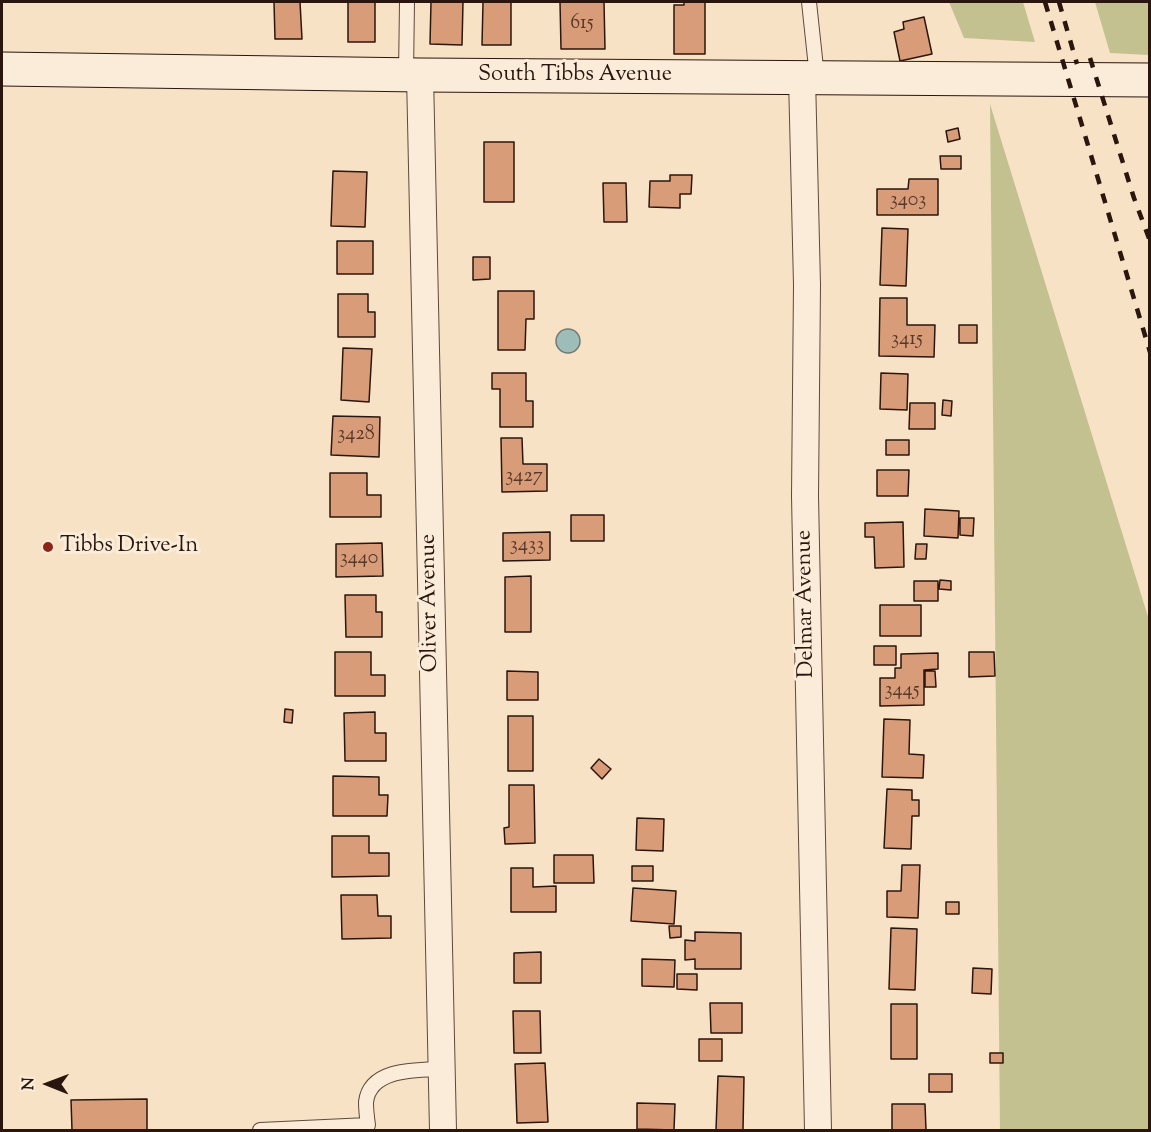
<!DOCTYPE html>
<html>
<head>
<meta charset="utf-8">
<style>
	body { margin:0 }
	#map { position:relative; width:1151px; height:1132px; overflow:hidden; background:#f8e2c5; font-family:"Sorts Mill Goudy",serif }
	canvas { display:block }
	.frame { position:absolute; inset:0; border:3px solid #2a160e; pointer-events:none }
	.north { position:absolute; left:18px; top:1054px; width:60px; height:60px; -webkit-text-stroke:4px #faecd9; paint-order:stroke; rotate:271deg; font-size:16px; font-weight:700; line-height:24px; text-align:center; color:#2a160e }
	.north::after { content:''; display:block; margin:auto; width:21px; height:27px; background:#2a160e; clip-path:polygon(50% 0,100% 100%,50% 72%,0 100%) }
</style>
</head>
<body>
<div id="map">
<canvas width="1151" height="1132"></canvas>
<div class="frame"></div>
<div class="north">N</div>
</div>
<script>
const c = document.querySelector('canvas').getContext('2d');
c.lineJoin = 'round';
function fillPath(path, color) {
  c.fillStyle = color;
  c.fill(path, 'evenodd');
}
function strokePath(path, color, width, dash) {
  c.strokeStyle = color;
  c.lineWidth = width;
  c.lineCap = dash ? 'butt' : 'round';
  c.setLineDash(dash || []);
  c.stroke(path);
}
function label(font, color, halo, rows, align = 'center') {
  c.font = font + ' "Sorts Mill Goudy",serif';
  c.lineWidth = 6;
  c.setLineDash([]);
  c.textBaseline = 'middle';
  c.strokeStyle = halo;
  c.fillStyle = color;
  for (const [text, x, y, turn = 0] of rows) {
    c.save();
    c.translate(x, y);
    c.rotate((+turn || 0) * Math.PI / 180);
    c.textAlign = isNaN(turn) ? turn : align;
    if (halo) c.strokeText(text, 0, 0);
    c.fillText(text, 0, 0);
    c.restore();
  }
}
const green = new Path2D(`
	M949,2H1023L1035,42L964,38Z
	M1095,2H1149V55L1110,53Z
	M990,104L1149,620V1130H1000Z`);
const water = new Path2D(`
	M556 341a12 12 0 1 1 24 0a12 12 0 1 1-24 0Z`);
const building = new Path2D(`
	M274,2H300L302,39H275Z
	M348,2H375V42H348Z
	M431,2H463L462,45L430,44Z
	M483,2H511V45H482Z
	M560,2H604L605,49H561Z
	M684,2H705V54H674V5H684Z
	M924,17L932,54L900,61L894,32L904,29L903,22Z
	M958,128L960,139L948,142L946,131Z
	M484,142H514V202H484Z
	M940,156H961V169H941Z
	M333,171L367,172L365,227L331,226Z
	M670,175H692L691,194H680V208L649,207L650,181H670Z
	M909,179H938V215H877V189H908Z
	M603,183H626L627,222H604Z
	M882,228L908,229L906,286L880,285Z
	M337,241H373V274H337Z
	M473,257H490V279L473,280Z
	M498,291H534V319H526L525,350H498Z
	M338,294H368V312H375V337H338Z
	M880,298H907V325H935L934,357L879,356Z
	M959,325H977V343H959Z
	M343,348L372,349L369,402L341,400Z
	M492,373H526V401H533V427H500V389H492Z
	M881,373L908,374L907,410L880,409Z
	M943,400L952,401L951,416L942,415Z
	M910,403H935V429H909Z
	M333,416L380,417L379,457L331,455Z
	M501,438H522L523,464H547V491L502,492Z
	M886,440H909V455H886Z
	M877,470H909L908,496H877Z
	M330,473H367V495H381V517H330Z
	M925,509L959,511L958,538L924,536Z
	M571,515H604V541H571Z
	M960,518H974L973,536L960,535Z
	M903,522L904,567L875,568L874,537H865V523Z
	M550,532V560L503,561V533Z
	M382,543L383,576L336,577V544Z
	M916,544H927L926,559H915Z
	M531,576V632H505V577Z
	M940,580L951,581V590L939,589Z
	M914,581H938V601H914Z
	M345,595H376V612H382V637H346Z
	M880,605H921V636H880Z
	M874,646H896V665H874Z
	M335,652H371V675H385V696H335Z
	M969,652H994L995,676L969,677Z
	M938,653V669L924,670V705L880,706V678H895V668H901V654Z
	M507,671L538,672V700H507Z
	M925,671H935L936,687H925Z
	M285,709L293,710L292,723L284,722Z
	M375,712V733H386V761H345L344,713Z
	M508,716H533V771H508Z
	M884,719L910,720L909,754L924,755L923,778L882,777Z
	M599,759L611,769L602,779L591,768Z
	M333,776L379,777V795H388L387,816H333Z
	M509,785H534L535,843L505,844L504,828L509,827Z
	M887,789L912,790V800H919V816H912L911,849L884,848Z
	M637,818L664,819L663,851L636,850Z
	M332,836H369V853H389V876L332,877Z
	M554,855H593L594,883H554Z
	M902,865H920L918,918L887,917V891H901Z
	M632,866H653V881H632Z
	M511,868H533V887L556,886V912H511Z
	M633,888L676,891L674,924L631,921Z
	M341,895H377L378,916H391V938L342,939Z
	M946,902H959V914H946Z
	M669,926H681V937L670,938Z
	M891,928L917,929L915,990L889,989Z
	M695,932L741,933V969H695V959L685,960V940L695,941Z
	M541,952V983H514V953Z
	M642,959L675,960L674,987L642,986Z
	M973,968L992,969L991,994L972,993Z
	M677,974H697V990L677,989Z
	M710,1003H742V1033H711Z
	M891,1004H917V1059H891Z
	M513,1011H540L541,1053H514Z
	M699,1039H722V1061H699Z
	M990,1053H1003V1063H990Z
	M545,1063L548,1122L517,1123L515,1064Z
	M929,1074H952V1092H929Z
	M718,1076L744,1077L743,1130H716Z
	M147,1099V1130H72L71,1100Z
	M637,1103L675,1104L674,1130L637,1129Z
	M892,1104H925L926,1130H892Z`);
const lane = new Path2D(`
	M809,2L817,77
	M406,75L407,2
	M260,1130L368,1125C367,1118 366,1109 366,1102C370,1068 417,1070 442,1069`);
const street = new Path2D(`
	M420,75L443,1130
	M802,77L807,285L805,496L818,1130`);
const secondary = new Path2D(`
	M2,69L420,75L1150,80`);
const rail = new Path2D(`
	M1045,2L1150,352
	M1059,2L1077,64
	M1090,58L1134,198L1150,241`);
const markers = [
	[48,547,6,"#8f2418"]
];
const numberNames = [
	["615",582,25],
	["3403",908,202],
	["3415",907,341],
	["3428",356,436],
	["3427",524,478],
	["3433",527,547],
	["3440",359,560],
	["3445",902,692]
];
const streetNames = [
	["South Tibbs Avenue",575,76],
	["Oliver Avenue",431,603,-91],
	["Delmar Avenue",807,604,-91]
];
const poiNames = [
	["Tibbs Drive-In",60,547]
];
fillPath(green, '#c4c190');
fillPath(water, '#9ebdb9');
strokePath(water, '#707a75', 1.5);
fillPath(building, '#d99c79');
strokePath(building, '#2a160e', 1.5);
strokePath(lane, '#5e493c', 16);
strokePath(street, '#5e493c', 28);
strokePath(secondary, '#2a160e', 35);
strokePath(lane, '#faecd9', 14);
strokePath(street, '#faecd9', 26);
strokePath(secondary, '#faecd9', 33);
strokePath(rail, '#2a160e', 4.5, [10, 10]);
for (const [x, y, r, color] of markers) {
  const dot = new Path2D();
  dot.arc(x, y, r, 0, 2 * Math.PI);
  c.fillStyle = color;
  c.fill(dot);
  strokePath(dot, '#faecd9', 2);
}
label('20px', '#563829', null, numberNames);
label('22px', '#2a160e', '#faecd9', streetNames);
label('22px', '#2a160e', '#faecd9', poiNames, 'left');
</script>
</body>
</html>
